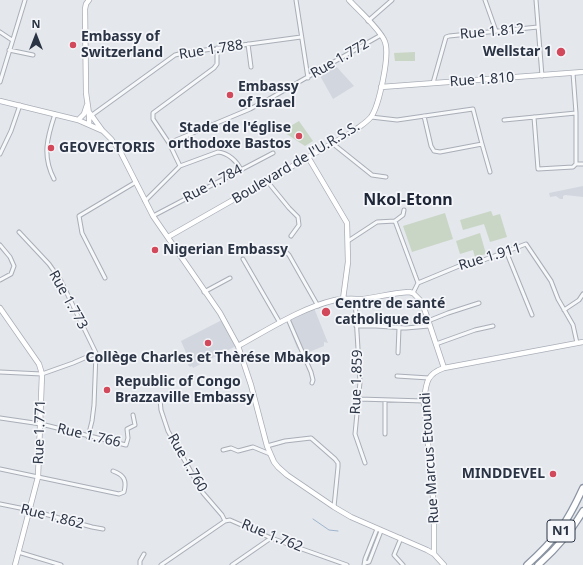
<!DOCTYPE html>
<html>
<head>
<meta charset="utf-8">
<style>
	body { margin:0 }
	#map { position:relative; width:583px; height:565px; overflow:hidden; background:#e4e7ec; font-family:"Noto Sans",sans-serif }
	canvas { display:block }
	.north { position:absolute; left:16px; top:16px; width:40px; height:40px; -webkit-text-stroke:3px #f4f6f9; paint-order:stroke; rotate:0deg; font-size:11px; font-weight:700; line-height:16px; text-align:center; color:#2b3445 }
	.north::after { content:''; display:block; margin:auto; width:14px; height:18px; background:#2b3445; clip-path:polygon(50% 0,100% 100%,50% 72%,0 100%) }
</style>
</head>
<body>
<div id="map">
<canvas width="583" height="565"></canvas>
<div class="north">N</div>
</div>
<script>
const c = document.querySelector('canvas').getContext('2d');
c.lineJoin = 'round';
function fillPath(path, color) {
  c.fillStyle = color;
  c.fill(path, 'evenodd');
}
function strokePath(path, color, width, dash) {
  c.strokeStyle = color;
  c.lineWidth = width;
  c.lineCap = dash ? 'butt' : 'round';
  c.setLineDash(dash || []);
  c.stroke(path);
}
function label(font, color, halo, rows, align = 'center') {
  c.font = font + ' "Noto Sans",sans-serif';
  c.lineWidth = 3.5;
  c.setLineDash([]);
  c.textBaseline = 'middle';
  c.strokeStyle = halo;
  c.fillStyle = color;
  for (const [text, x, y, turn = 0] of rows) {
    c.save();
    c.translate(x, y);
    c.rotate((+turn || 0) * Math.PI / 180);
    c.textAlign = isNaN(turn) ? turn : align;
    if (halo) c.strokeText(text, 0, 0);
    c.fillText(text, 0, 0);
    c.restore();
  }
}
const built = new Path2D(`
	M335,65L354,86L333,99L319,74Z
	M583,186V197L565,195L563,196V199H560L556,196L550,197L549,193Z
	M314,308L328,343L324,342V346L304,354L297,348L287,322Z
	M222,320L236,346L193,368L192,366L190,367L188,365L190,362L181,341Z`);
const green = new Path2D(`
	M415,52V61H395L394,53Z
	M299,121L313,141L305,146L282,131Z
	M491,211L493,216L500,214L507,237L490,242L484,224L463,230L460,220Z
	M445,213L453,239L412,252L403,226Z
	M480,233L486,254L475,257L473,250L460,254L456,241Z`);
const stream = new Path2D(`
	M313,519L329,530L338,531`);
const street = new Path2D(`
	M296,0L308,78
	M485,0L496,31
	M536,0L542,76
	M368,21L392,0
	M0,32L12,40
	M248,44L251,67
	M9,50L33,55
	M573,73L576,113V164
	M0,82L25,0
	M433,83L446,37L449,36L538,27
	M92,115L175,55L183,53L301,37
	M371,117L397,120L473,109L482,144L440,152L434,151L431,146L424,116
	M534,117L538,169L573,167L576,164H583
	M504,120L576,113
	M169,143L250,109L269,99L381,35
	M332,143L372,175L386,177
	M482,144L490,172
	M0,154L11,131L20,105
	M180,166L218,152C228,153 237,161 241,170
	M54,179C42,156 47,138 55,114
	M267,181L289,208L298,217L299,225L291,236
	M145,201L180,166L169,143L153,119V113L214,68L217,64V48
	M404,210L403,215L395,221L418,283
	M153,216L273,153
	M348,241L377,222L395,221
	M0,245L10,257L14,266L11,274L0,280
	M277,248L287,253L289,255L318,306
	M506,251L532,315
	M243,259L280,323
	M105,278L82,233L79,216L136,182
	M418,283L459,266L481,261L526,244L551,281L558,299L573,325L577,343
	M204,292L230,278
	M413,293L418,283
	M355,299L360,382L355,434L365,463
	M564,310L579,300L583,294
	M288,319L311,372L313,380L312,383
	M428,321L448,313L479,303
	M356,326H376L406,328L429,326
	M436,344L475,330L493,326
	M398,353L399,328
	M0,372L42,374L73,363L96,353L61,281L49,264L19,232
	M397,376L429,378
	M160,399L161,410L168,431L203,493L222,515L225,521
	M359,399L424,401
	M385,400V434
	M0,418L41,424L126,445L128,438L127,429L135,425L133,415
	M88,437L92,421L94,405L96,353
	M267,446L285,441L311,438L335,459L338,463V467L334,507
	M223,450L231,448L238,451L253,447L270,454
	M0,469L119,494L124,492C127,480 124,475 113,471
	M0,504L30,510L92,527L103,529
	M401,538L394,555L403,565
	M18,552L61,565
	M365,563L369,562L381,531
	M140,565V561L144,554
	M161,565L225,521L230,520L271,538L347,565
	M232,565L271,538
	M364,565L365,559L377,529`);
const secondary = new Path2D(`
	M89,0L86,4L85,9L86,92C87,103 90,113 89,124
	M381,87L583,72
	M0,101L78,120L103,131L111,139L121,153L153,216L220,313L238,346L251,385L267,446L274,462L278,467L287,475L334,507L351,517L427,550L434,554L444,565
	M89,112L102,130
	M78,120L84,114L87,105
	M308,157L347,223L348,262L343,299
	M168,237L354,131C359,127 367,122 371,117C379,106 390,55 385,42C381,30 358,10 349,0
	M0,308L39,364L42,374L38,477L15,565
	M238,346C269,329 301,308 335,300C345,298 354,299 363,299C378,297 393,293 409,292L413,293L422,302L444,368
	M434,554V508L424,401C426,384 426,374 444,368L583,342`);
const highway = new Path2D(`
	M527,565C556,539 567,523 583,488
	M538,565C556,549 571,532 583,511`);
const markers = [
	[73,45,4,"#d1495b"],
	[561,52,5,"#d1495b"],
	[230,95,4,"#d1495b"],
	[299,136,4,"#d1495b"],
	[51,148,4,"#d1495b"],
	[155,250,4,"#d1495b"],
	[326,312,5,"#d1495b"],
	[208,343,4,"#d1495b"],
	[107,390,4,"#d1495b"],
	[553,474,4,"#d1495b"]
];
const shields = [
	[561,531,28]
];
const shieldNames = [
	["N1",561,531]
];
const streetNames = [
	["Rue 1.812",492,32,-5],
	["Rue 1.788",211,50,-9],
	["Rue 1.772",340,59,-30],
	["Rue 1.810",482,80,-4],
	["Boulevard de l'U.R.S.S.",296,163,-31],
	["Rue 1.784",213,184,-28],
	["Rue 1.911",490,257,-17],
	["Rue 1.773",68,300,61],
	["Rue 1.859",357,382,-88],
	["Rue 1.771",40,432,-88],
	["Rue 1.766",89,436,13],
	["Rue Marcus Etoundi",430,458,-94],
	["Rue 1.760",187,463,60],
	["Rue 1.862",52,517,14],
	["Rue 1.762",272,536,22]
];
const poiNames = [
	["Embassy of",81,37],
	["Switzerland",81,53],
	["Wellstar 1",552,52,"right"],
	["Embassy",238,87],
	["of Israel",238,103],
	["Stade de l'église",291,128,"right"],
	["orthodoxe Bastos",291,144,"right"],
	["GEOVECTORIS",59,148],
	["Nigerian Embassy",163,250],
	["Centre de santé",335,304],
	["catholique de",335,320],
	["Collège Charles et Thèrése Mbakop",208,358,"center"],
	["Republic of Congo",115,382],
	["Brazzaville Embassy",115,398],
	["MINDDEVEL",545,474,"right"]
];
const quarterNames = [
	["Nkol-Etonn",408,200]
];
fillPath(built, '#d2d6de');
fillPath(green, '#c9d6c5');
strokePath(stream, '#9fb4cc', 1);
strokePath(street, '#a9aeb7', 5);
strokePath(secondary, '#a9aeb7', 6);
strokePath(highway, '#8b94a3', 8);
strokePath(street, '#f7f8fa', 3);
strokePath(secondary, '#fff', 4.5);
strokePath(highway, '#fff', 5.5);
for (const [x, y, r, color] of markers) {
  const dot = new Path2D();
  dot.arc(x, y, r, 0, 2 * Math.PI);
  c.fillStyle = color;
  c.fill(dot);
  strokePath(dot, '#f4f6f9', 1.5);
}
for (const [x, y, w] of shields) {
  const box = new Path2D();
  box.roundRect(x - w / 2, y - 11, w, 22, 3);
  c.fillStyle = '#f4f6f9';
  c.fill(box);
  strokePath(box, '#2b3445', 1);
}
label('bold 13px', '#2b3445', null, shieldNames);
label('14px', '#2b3445', '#f4f6f9', streetNames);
label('bold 14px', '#2b3445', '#f4f6f9', poiNames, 'left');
label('bold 16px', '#1d2536', '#f4f6f9', quarterNames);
</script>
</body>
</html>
